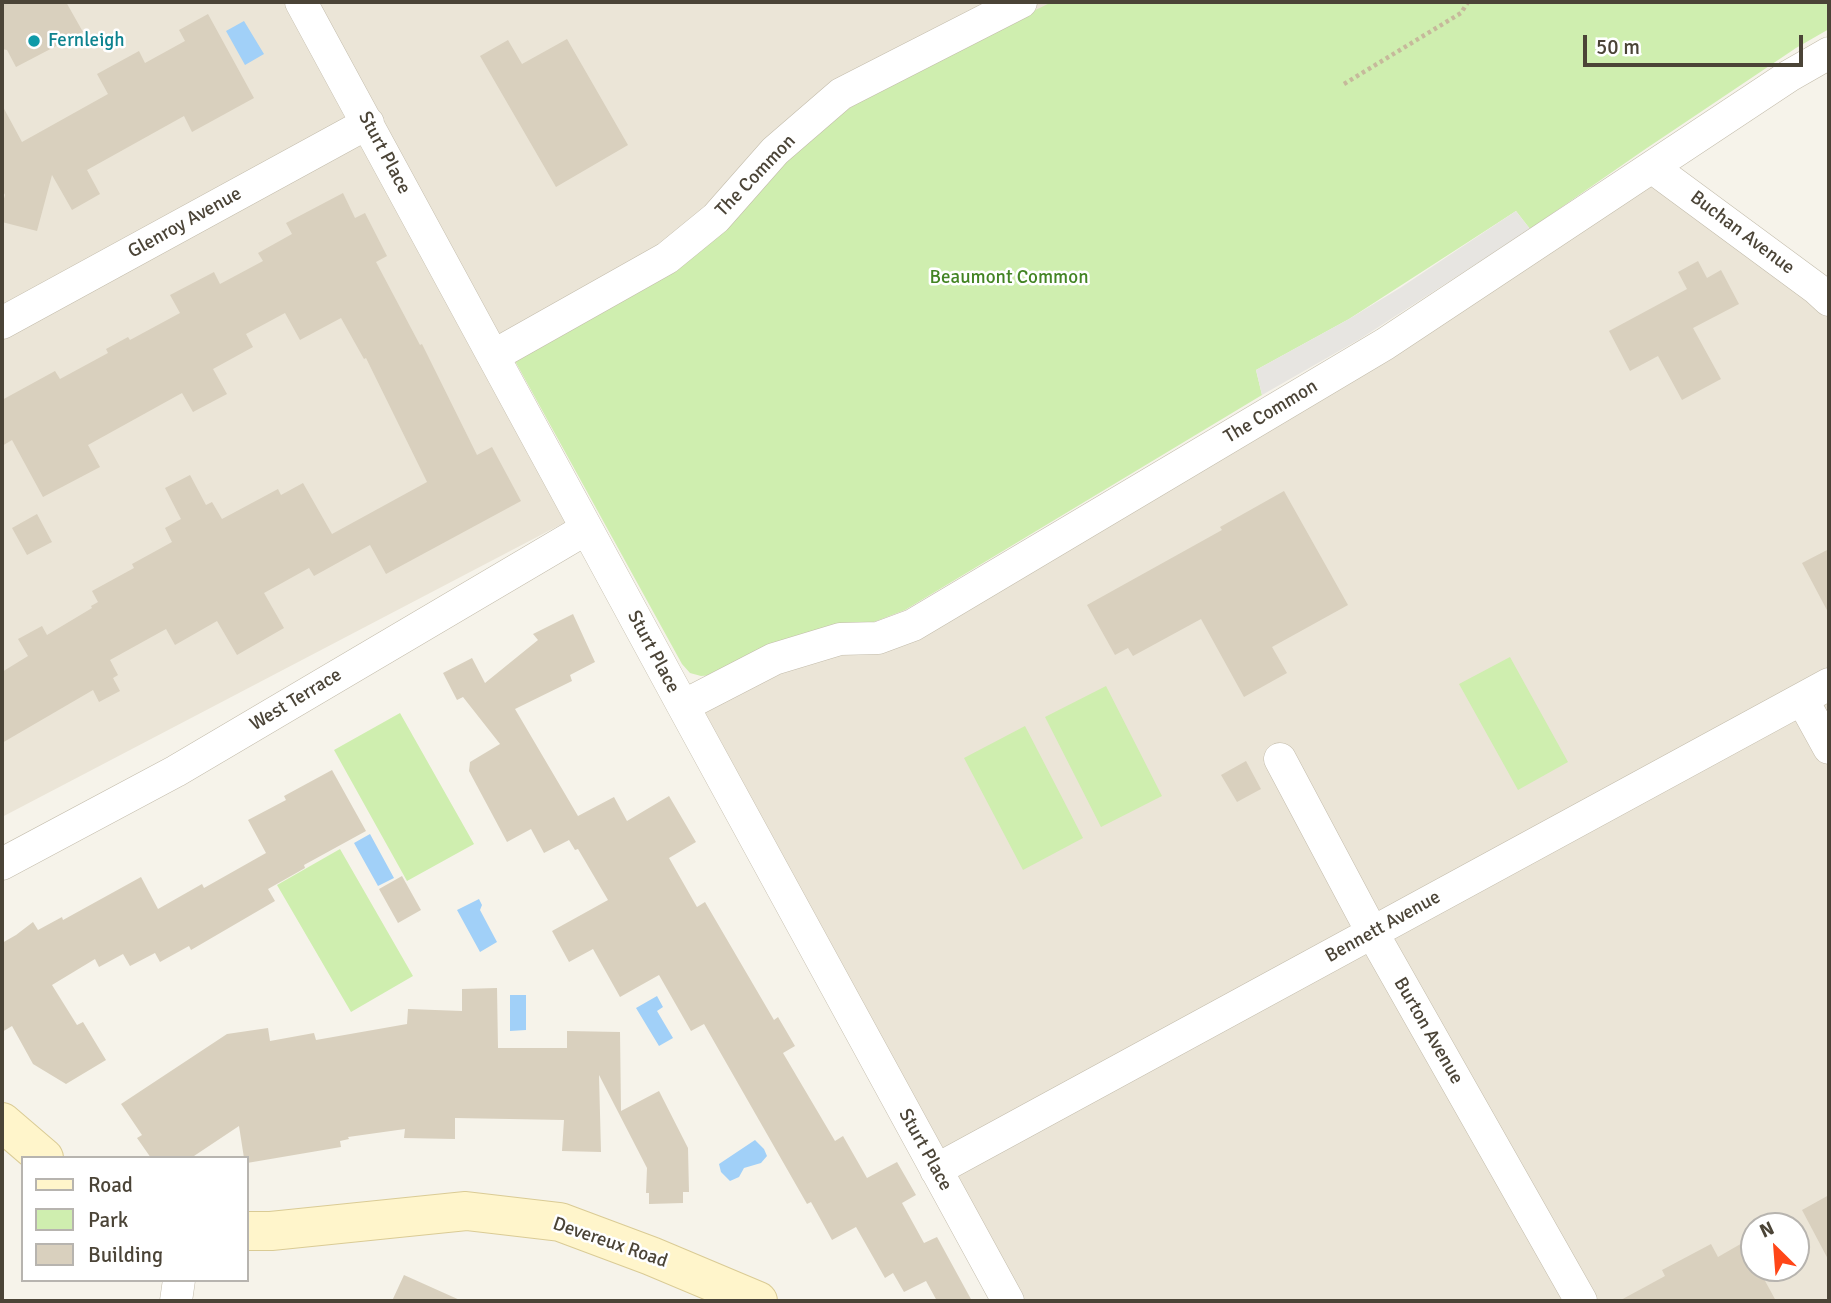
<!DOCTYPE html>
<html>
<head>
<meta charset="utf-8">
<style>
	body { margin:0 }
	#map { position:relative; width:1831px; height:1303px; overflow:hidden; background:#f6f3ea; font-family:Signika,sans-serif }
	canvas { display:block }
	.frame { position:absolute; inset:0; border:4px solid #4b4437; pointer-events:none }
	.legend { position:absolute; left:21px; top:1156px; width:228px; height:126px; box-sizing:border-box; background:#fff; border:2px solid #b7b4af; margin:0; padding:9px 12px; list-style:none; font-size:21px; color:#4b4437 }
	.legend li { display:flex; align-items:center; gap:14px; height:35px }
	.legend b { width:35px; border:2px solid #b7b4af }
	.north { position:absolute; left:1740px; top:1212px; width:70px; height:70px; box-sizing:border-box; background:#fff; border:2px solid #b7b4af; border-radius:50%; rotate:335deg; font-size:19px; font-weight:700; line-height:28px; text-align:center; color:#4b4437 }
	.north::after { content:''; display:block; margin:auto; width:24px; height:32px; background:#ff4618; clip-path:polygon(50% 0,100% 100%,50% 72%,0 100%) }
	.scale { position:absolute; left:1583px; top:35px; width:220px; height:32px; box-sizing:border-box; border:4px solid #4b4437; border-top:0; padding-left:9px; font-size:21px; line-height:24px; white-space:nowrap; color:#4b4437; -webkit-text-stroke:5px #fff; paint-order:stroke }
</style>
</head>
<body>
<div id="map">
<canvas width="1831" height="1303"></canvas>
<div class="frame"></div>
<ul class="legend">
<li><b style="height:9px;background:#fff5cb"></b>Road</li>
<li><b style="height:19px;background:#cfeeaf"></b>Park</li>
<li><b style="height:19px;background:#d9d0be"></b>Building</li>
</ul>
<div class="north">N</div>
<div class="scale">50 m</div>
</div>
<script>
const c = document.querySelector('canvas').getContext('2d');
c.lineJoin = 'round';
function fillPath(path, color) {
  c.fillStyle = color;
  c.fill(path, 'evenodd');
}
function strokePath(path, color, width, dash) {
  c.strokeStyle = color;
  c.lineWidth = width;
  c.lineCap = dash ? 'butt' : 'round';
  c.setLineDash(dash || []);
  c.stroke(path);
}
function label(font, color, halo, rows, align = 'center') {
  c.font = font + ' Signika,sans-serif';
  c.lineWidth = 5;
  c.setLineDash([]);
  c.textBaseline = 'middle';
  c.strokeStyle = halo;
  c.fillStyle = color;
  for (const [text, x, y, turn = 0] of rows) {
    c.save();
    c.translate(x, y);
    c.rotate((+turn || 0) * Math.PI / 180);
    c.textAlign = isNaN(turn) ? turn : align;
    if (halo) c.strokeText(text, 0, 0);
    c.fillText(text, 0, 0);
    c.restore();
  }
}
const residential = new Path2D(`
	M2,2H1085L494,356L579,515L2,817Z
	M1653,168L1829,300V1301H1008L683,706L878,638ZM1754,1226H1796V1268H1754Z`);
const green = new Path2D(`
	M1052,2H1829V29L1796,48L1644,150L1530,229L1516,211L1349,319L1256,370L1262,395L905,610L871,623H840L766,648L714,675L701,676L690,673L682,664L510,352L791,156L827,124L892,79Z
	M1510,657L1568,762L1518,790L1459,684Z
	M1106,686L1162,796L1101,827L1045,717Z
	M400,713L474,844L407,881L334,750Z
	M1025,726L1083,838L1023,870L964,758Z
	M340,849L413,976L351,1012L277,885Z`);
const parking = new Path2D(`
	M1516,211L1530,229L1360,339L1262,395L1256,370L1349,319L1400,288Z`);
const water = new Path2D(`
	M244,21L264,54L245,65L226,31Z
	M370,834L394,878L378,886L354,843Z
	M479,899L482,905L480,910L497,942L480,952L457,910Z
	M510,995H526V1030L510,1031Z
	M657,996L663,1007L657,1011L673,1038L659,1046L636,1008Z
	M755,1140L764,1149L767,1156L761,1163L744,1168L739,1177L730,1181L721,1172L719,1164Z`);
const building = new Path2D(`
	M2,2H66L83,32L16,67L7,50L2,49Z
	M208,14L254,98L192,132L184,116L87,170L100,194L72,210L52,175L37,231L2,222V206L5,195L2,189V105L22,142L108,94L97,74L139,51L145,63L185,41L179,30Z
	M567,39L628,145L556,187L480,56L508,40L522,64Z
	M343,193L355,218L365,213L387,256L376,262L420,345L422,344L477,455L492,447L521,501L386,574L370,545L314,576L309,568L264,593L284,628L237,655L217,621L175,645L166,629L110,660L118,675L113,678L120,691L99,702L93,690L2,743V672L28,656L18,639L42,626L47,635L92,608L91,606L98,602L92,591L134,568L132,564L172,542L165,528L181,519L165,488L190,475L206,505L212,502L222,519L278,489L281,495L303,483L332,534L427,482L366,358L364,359L341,318L300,340L285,313L246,334L253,347L213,369L227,394L193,412L182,393L88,445L100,467L43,497L12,440L2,446V400L55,371L60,379L108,353L106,349L128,337L130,340L180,313L170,295L214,272L220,284L263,261L258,253L292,234L286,223Z
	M1698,261L1707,278L1721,270L1739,304L1693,328L1721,379L1682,400L1658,356L1630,371L1609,331L1687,289L1678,272Z
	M1284,491L1348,605L1272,647L1287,673L1244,697L1201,619L1133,656L1128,648L1115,655L1087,605L1222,530L1220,527Z
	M37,514L52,542L27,555L12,528Z
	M1829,549V614L1802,563Z
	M573,614L595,662L570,675L572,681L515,709L578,816L614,797L627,821L669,796L696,842L669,858L697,907L705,902L774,1020L778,1017L795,1046L783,1053L835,1141L843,1136L867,1178L897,1162L916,1195L902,1203L924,1243L937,1237L972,1301H937L926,1281L904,1292L893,1273L885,1278L856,1227L832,1240L811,1202L807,1204L704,1024L691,1031L659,975L620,997L593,949L569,962L552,931L608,900L578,849L575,850L569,840L544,853L531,829L507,842L469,771L470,762L500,744L463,697L457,700L443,673L472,658L485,683L538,640L533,634Z
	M1246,761L1261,789L1237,802L1221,775Z
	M332,770L366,831L304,865L305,868L268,889L275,901L191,950L189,946L160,962L155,953L130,966L123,954L99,967L95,959L52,985L77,1025L83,1022L106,1060L66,1084L33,1064L12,1026L2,1032V943L16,935L33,922L38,930L62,917L63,920L141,877L158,909L202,884L204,888L266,853L248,820L286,800L284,796Z
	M402,876L421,910L398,923L379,889Z
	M497,988L498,1048H567V1031L620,1032L621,1111L659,1091L688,1148L689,1192H683V1203L649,1204V1193H646L647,1168L599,1075L601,1152L562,1151L564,1120L455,1118V1139L404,1138L405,1129L348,1137L349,1139L340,1141L341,1147L247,1163V1158H244L239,1126L191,1158H151L137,1138L142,1135L121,1104L227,1034L268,1028L270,1041L314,1033L316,1040L407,1024L408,1009L462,1011V989Z
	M1829,1195V1261L1802,1210Z
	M1744,1242L1754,1261V1268H1758L1776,1301H1619L1665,1276L1662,1270L1711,1244L1718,1257Z
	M404,1275L462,1301H392Z`);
const path = new Path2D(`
	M1344,84L1461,13L1468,2`);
const street = new Path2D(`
	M301,2L683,706L1008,1301
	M1653,168L1817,289L1829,300
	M2,323L368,123
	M493,356L667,258L716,218L775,151L841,94L1021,2
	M1802,699L1829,748
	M683,706L774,659L840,639L878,638L913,625L1385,344L1789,76L1829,53
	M1280,759L1372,932L1581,1301
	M2,864L176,771L586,529
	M936,1170L1829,684
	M176,1301L179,1280`);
const secondary = new Path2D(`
	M2,1122L44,1158
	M247,1231H271L466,1211L560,1222L651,1256L758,1301`);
const markers = [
	[34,41,7,"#0f9aa8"]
];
const cultureNames = [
	["Fernleigh",48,41]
];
const streetNames = [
	["Sturt Place",384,153,62],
	["The Common",756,176,-46],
	["Glenroy Avenue",185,223,-29],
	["Buchan Avenue",1742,233,37],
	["The Common",1271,412,-31],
	["Sturt Place",653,652,62],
	["West Terrace",296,700,-31],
	["Bennett Avenue",1383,927,-29],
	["Burton Avenue",1428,1031,60],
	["Sturt Place",925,1150,61],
	["Devereux Road",610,1243,19]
];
const parkNames = [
	["Beaumont Common",1009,278]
];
fillPath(residential, '#ebe5d7');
fillPath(green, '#cfeeaf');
fillPath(parking, '#e7e5e1');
fillPath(water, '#a1d0f8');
fillPath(building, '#d9d0be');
strokePath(street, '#c3bcab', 33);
strokePath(secondary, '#dacb95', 40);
strokePath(path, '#c6b99b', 4.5, [3.5, 3.5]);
strokePath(street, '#fff', 32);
strokePath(secondary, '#fff5cb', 38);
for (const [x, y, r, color] of markers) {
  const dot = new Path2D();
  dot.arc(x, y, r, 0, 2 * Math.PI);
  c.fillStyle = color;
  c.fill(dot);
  strokePath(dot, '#fff', 2.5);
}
label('19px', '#0d838f', '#fff', cultureNames, 'left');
label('19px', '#4b4437', '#fff', streetNames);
label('19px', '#438423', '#fff', parkNames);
</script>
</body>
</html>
